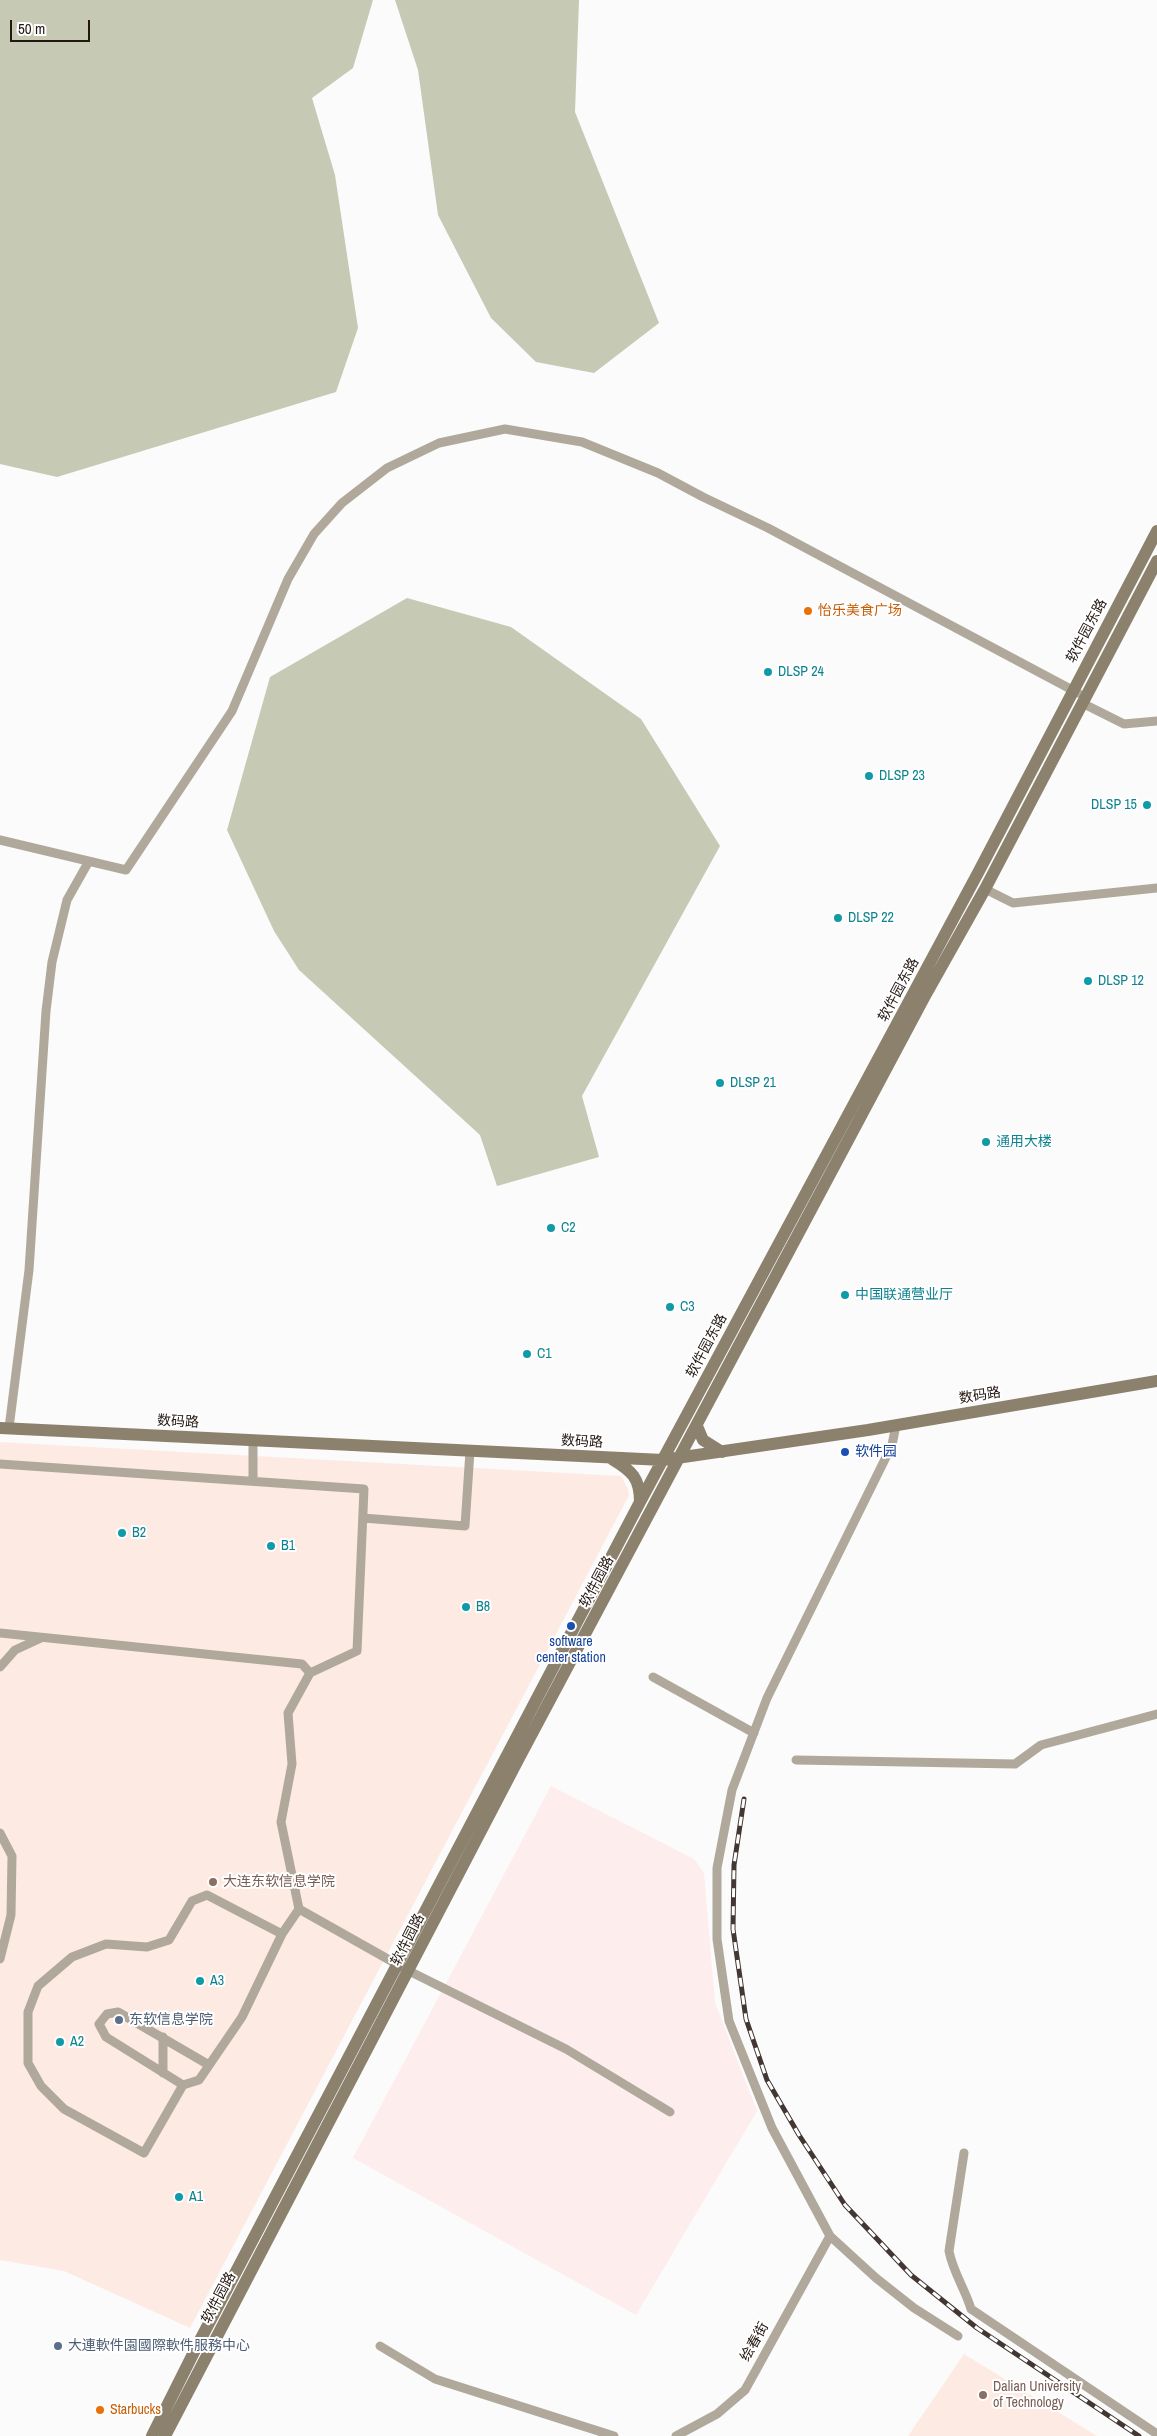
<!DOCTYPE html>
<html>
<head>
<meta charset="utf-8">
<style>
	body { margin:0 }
	#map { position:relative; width:1157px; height:2436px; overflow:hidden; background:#fbfbfb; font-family:"Archivo Narrow",sans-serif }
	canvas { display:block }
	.scale { position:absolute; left:10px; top:20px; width:80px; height:22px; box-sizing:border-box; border:2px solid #241812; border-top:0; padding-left:6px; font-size:15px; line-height:18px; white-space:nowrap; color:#241812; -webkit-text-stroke:4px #fff; paint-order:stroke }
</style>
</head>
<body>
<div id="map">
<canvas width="1157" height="2436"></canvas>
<div class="scale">50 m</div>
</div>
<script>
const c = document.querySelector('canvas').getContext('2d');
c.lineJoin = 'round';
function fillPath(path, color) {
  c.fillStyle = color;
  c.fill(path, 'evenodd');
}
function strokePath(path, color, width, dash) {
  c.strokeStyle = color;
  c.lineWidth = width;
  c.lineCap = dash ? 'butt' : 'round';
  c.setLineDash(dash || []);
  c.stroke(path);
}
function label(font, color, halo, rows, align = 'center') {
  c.font = font + ' "Archivo Narrow","Noto Sans SC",sans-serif';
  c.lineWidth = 4;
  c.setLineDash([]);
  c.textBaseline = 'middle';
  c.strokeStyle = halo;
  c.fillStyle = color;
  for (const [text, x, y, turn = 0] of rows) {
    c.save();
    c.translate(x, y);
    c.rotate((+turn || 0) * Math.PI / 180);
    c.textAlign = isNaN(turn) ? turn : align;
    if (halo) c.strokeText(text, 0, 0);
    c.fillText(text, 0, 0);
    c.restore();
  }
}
const built = new Path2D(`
	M0,1442L621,1476L628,1489L629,1496L625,1503L190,2328L64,2271L0,2260Z
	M964,2354L1097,2436H908Z`);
const industrial = new Path2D(`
	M551,1786L694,1859L704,1873L715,2003L757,2111L636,2315L353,2158Z`);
const green = new Path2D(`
	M0,0H373L353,68L312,98L335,175L358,328L336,392L57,477L0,464Z
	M395,0H579L575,112L659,323L594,373L536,362L491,318L438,215L418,70Z
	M407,598L511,627L641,719L720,846L582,1096L599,1157L497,1186L480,1135L299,970L274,931L227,830L270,677Z`);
const minor = new Path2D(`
	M1082,703L1124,724L1157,721
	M0,840L126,870L232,711L288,579L314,534L342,503L387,468L439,443L505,429L582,442L658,473L703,497L768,528L1078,693
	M985,889L1013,903L1157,888
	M896,1425L892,1445L767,1698L732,1790L717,1868V1939L729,2021L772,2128L830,2236L876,2278L914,2308L958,2336
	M9,1428L29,1270L46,1011L52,962L67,900L89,861
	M0,1464L364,1489L357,1651L310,1673L302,1664L0,1633
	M253,1481V1440
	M363,1518L465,1526L470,1451
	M0,1667L15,1650L41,1638
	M310,1673L288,1713L292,1764L281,1822L299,1909L409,1971L566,2049L670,2112
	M653,1677L754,1733
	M796,1760L1015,1764L1041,1745L1157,1714
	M0,1833L12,1856L11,1915L0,1959
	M282,1934L207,1895L192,1901L169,1940L147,1947L106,1944L72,1957L38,1986L28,2012V2063L41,2086L64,2109L144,2153L183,2085L199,2080L242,2017L282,1934L299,1909
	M163,2037V2073
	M183,2085L106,2037L99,2024L107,2014L118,2012L209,2065
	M964,2153L949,2251C953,2272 965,2289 971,2309L1157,2434
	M380,2346L435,2379L614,2436
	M676,2436L717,2414L745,2390L830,2236`);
const secondary = new Path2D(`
	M697,1426L703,1440L722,1452
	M0,1428L663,1460L868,1430L1157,1381
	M612,1459C632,1471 640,1478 640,1502
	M152,2436L197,2346L640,1502L979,871L1157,531
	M165,2436L519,1758L926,994L985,889L1157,561`);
const rail = new Path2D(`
	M744,1799L734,1865L733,1929L746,2019L767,2080L799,2135L845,2205L911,2275L977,2328L1139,2436`);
const markers = [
	[808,611,5,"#e8710a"],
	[768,672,5,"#0f9aa8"],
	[869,776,5,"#0f9aa8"],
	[1147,805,5,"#0f9aa8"],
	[838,918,5,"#0f9aa8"],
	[1088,981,5,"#0f9aa8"],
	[720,1083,5,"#0f9aa8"],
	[986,1142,5,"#0f9aa8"],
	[551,1228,5,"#0f9aa8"],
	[845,1295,5,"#0f9aa8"],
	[670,1307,5,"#0f9aa8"],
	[527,1354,5,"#0f9aa8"],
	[845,1452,5,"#1a4fb4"],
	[122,1533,5,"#0f9aa8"],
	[271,1546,5,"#0f9aa8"],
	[466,1607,5,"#0f9aa8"],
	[571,1626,5,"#1a4fb4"],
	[213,1882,5,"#8d6e63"],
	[200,1981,5,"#0f9aa8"],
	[119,2020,5,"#5c6f8a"],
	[60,2042,5,"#0f9aa8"],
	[179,2197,5,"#0f9aa8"],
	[58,2346,5,"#5c6f8a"],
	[983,2395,5,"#8d6e63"],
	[100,2410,5,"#e8710a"]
];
const foodNames = [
	["怡乐美食广场",818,611],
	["Starbucks",110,2410]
];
const streetNames = [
	["软件园东路",1087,631,-62],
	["软件园东路",899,990,-62],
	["软件园东路",707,1346,-62],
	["数码路",980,1396,-9],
	["数码路",178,1422,3],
	["数码路",582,1442,3],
	["软件园路",597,1582,-62],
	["软件园路",408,1940,-63],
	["软件园路",219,2298,-62],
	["绘春街",755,2342,-61]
];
const cultureNames = [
	["DLSP 24",778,672],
	["DLSP 23",879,776],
	["DLSP 15",1137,805,"right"],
	["DLSP 22",848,918],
	["DLSP 12",1098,981],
	["DLSP 21",730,1083],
	["通用大楼",996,1142],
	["C2",561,1228],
	["中国联通营业厅",855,1295],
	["C3",680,1307],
	["C1",537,1354],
	["B2",132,1533],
	["B1",281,1546],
	["B8",476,1607],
	["A3",210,1981],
	["A2",70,2042],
	["A1",189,2197]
];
const transitNames = [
	["软件园",855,1452],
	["software",571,1642,"center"],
	["center station",571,1658,"center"]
];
const educationNames = [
	["大连东软信息学院",223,1882],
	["Dalian University",993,2387],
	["of Technology",993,2403]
];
const serviceNames = [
	["东软信息学院",129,2020],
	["大連軟件園國際軟件服務中心",68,2346]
];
fillPath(built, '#fdebe3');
fillPath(industrial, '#fdedec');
fillPath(green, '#c6cab4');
strokePath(minor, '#b0a99b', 9);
strokePath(secondary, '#8c816d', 12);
strokePath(rail, '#423732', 5);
strokePath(rail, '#fff', 3, [9]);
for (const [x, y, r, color] of markers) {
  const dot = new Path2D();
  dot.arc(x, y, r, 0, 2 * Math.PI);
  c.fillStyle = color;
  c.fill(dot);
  strokePath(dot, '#fff', 2);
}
label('14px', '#c56008', '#fff', foodNames, 'left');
label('14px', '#241812', '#fff', streetNames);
label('14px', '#0d838f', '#fff', cultureNames, 'left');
label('14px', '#164399', '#fff', transitNames, 'left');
label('14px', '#785e54', '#fff', educationNames, 'left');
label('14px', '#4e5e75', '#fff', serviceNames, 'left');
</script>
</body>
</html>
